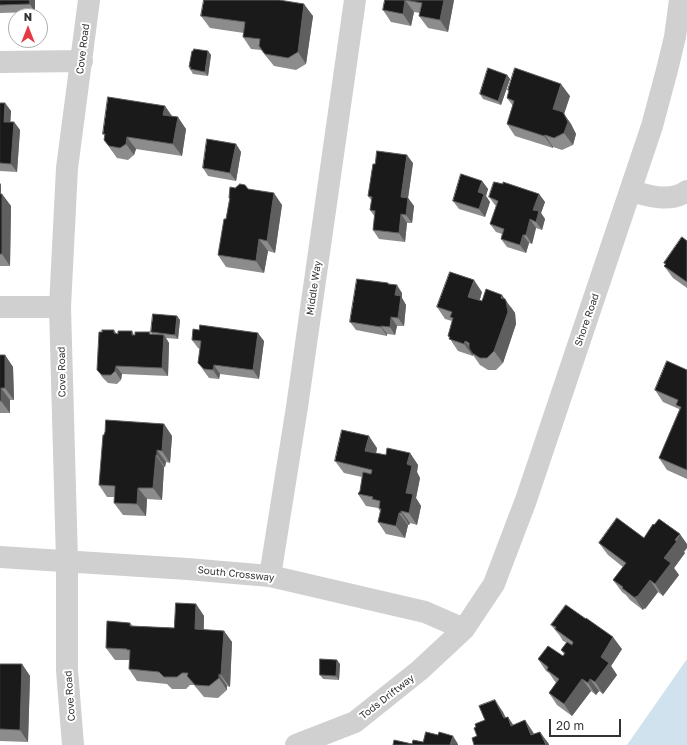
<!DOCTYPE html>
<html>
<head>
<meta charset="utf-8">
<style>
	body { margin:0 }
	#map { position:relative; width:687px; height:745px; overflow:hidden; background:#fff; font-family:"Golos Text",sans-serif }
	canvas { display:block }
	.north { position:absolute; left:8px; top:8px; width:40px; height:40px; box-sizing:border-box; background:#fff; border:1px solid #adadad; border-radius:50%; rotate:0deg; font-size:11px; font-weight:700; line-height:16px; text-align:center; color:#333 }
	.north::after { content:''; display:block; margin:auto; width:14px; height:18px; background:#e63946; clip-path:polygon(50% 0,100% 100%,50% 72%,0 100%) }
	.scale { position:absolute; left:549px; top:719px; width:72px; height:18px; box-sizing:border-box; border:2px solid #333; border-top:0; padding-left:5px; font-size:12px; line-height:14px; white-space:nowrap; color:#333; -webkit-text-stroke:3px #fff; paint-order:stroke }
</style>
</head>
<body>
<div id="map">
<canvas width="687" height="745"></canvas>
<div class="north">N</div>
<div class="scale">20 m</div>
</div>
<script>
const c = document.querySelector('canvas').getContext('2d');
c.lineJoin = 'round';
function fillPath(path, color) {
  c.fillStyle = color;
  c.fill(path, 'evenodd');
}
function strokePath(path, color, width, dash) {
  c.strokeStyle = color;
  c.lineWidth = width;
  c.lineCap = dash ? 'butt' : 'round';
  c.setLineDash(dash || []);
  c.stroke(path);
}
function label(font, color, halo, rows, align = 'center') {
  c.font = font + ' "Golos Text",sans-serif';
  c.lineWidth = 4;
  c.setLineDash([]);
  c.textBaseline = 'middle';
  c.strokeStyle = halo;
  c.fillStyle = color;
  for (const [text, x, y, turn = 0] of rows) {
    c.save();
    c.translate(x, y);
    c.rotate((+turn || 0) * Math.PI / 180);
    c.textAlign = isNaN(turn) ? turn : align;
    if (halo) c.strokeText(text, 0, 0);
    c.fillText(text, 0, 0);
    c.restore();
  }
}
const water = new Path2D(`
	M687,659V745H627Z`);
const minor = new Path2D(`
	M0,62L82,61
	M631,191C650,196 670,203 687,191
	M0,307H60
	M0,557L187,569L270,576L425,612L464,629
	M270,576L297,407L355,0
	M73,745L67,670V561L60,307L67,168L89,0
	M296,745L355,722L420,670L464,629L494,584L526,500L652,126L667,70L675,37L680,0`);
const wall = new Path2D(`
	M0,0H35V12L0,13Z
	M385,0H454L448,32L428,28L419,16L420,13L414,12L411,26L391,22L383,10Z
	M284,1L313,16L306,64L296,70L274,66L261,50L251,49L243,37L244,33L210,28L201,16Z
	M208,51L211,55L208,76L193,74L189,67Z
	M507,75L510,79L501,105L483,99L480,94Z
	M508,90L570,96L564,114L571,124L576,134L573,145L562,150L553,147V148L515,136L507,124L513,106L507,98L509,92Z
	M0,103H5L11,111L10,122H14L20,130L17,172L0,171Z
	M165,106L172,116L186,129L182,156L136,149L134,155L128,160L117,158L104,140L105,136L103,134Z
	M236,144L241,152L236,181L208,176L203,168Z
	M413,163L408,198L414,206L412,223H407L405,242L379,239L373,230L375,217L370,210L372,201L368,196L375,164Z
	M482,181L488,189L486,196L490,202L485,217L459,209L453,201Z
	M0,183L1,185V194H2L11,206L10,266H0Z
	M503,184L539,194L545,202L541,213L545,219L542,230L536,228L532,244L529,243L526,253L507,247L501,239L502,234L496,232L490,224L496,206L495,205L489,197Z
	M235,188L248,189L282,205L275,253L268,251L264,273L226,267L218,255L226,219L229,200V198Z
	M687,241V288L673,278L664,266L665,264L664,263Z
	M388,283L389,284L402,293V298L406,305L404,326H397L395,335L387,334V336L356,330L350,322Z
	M482,292L480,300L511,307L515,313L516,324L503,363L496,370H488L480,365L473,355V356L458,351L448,336L452,321L445,319L437,307Z
	M177,316L180,320L178,339L166,338L169,343L168,376L122,374L121,380L117,384L108,383L103,378L97,370L114,330L117,334L132,331L134,335L150,332L151,334H152L151,332Z
	M199,330L264,341L259,379L220,374L219,379L209,378L198,363L200,349L198,348L192,340Z
	M0,355H5L13,367L14,400H10V413H0Z
	M687,370V479L667,470L659,458L679,410V409L663,402L655,390Z
	M164,424L172,436L170,463L166,462L165,467H164L162,500L147,499L146,516L123,515L114,503L115,497H107L99,485Z
	M377,448L376,453L386,455L410,453L418,465L417,472L420,478L416,498L421,506L417,525L410,523L409,525H408L405,538L386,534L378,522L380,511L378,508L366,506L358,494L360,491L362,477L344,473L335,461Z
	M644,538L684,552L685,553L674,568L679,575L663,596L658,592L645,609L644,608L643,610L630,600L626,595L622,592L613,580L623,567L608,555L599,543Z
	M196,604L204,616V630L224,631L232,642L230,687L227,686V690L218,698L204,697L194,685H190L186,689H172L167,684L137,681L129,669V660H115L106,648L130,623L133,626L174,628Z
	M551,625L622,649L611,666L617,675L603,694L599,691L596,695L591,691L572,716L557,705L549,693L556,683L549,673L546,671L538,659L563,656L564,654L561,650L567,643L563,641L560,636Z
	M0,664H22L30,676L28,742L0,741Z
	M340,664L339,680L323,679L320,675Z`);
const shadedWall = new Path2D(`
	M29,0H35V12L30,4Z
	M405,0L414,12L411,26L403,14Z
	M444,0H454L448,32L440,20Z
	M304,4L313,16L306,64L298,52Z
	M208,51L211,55L208,76L205,72Z
	M507,75L510,79L501,105L498,101Z
	M561,84L570,96L564,114L571,124L576,134L573,145L564,133L553,109Z
	M5,103L11,111L10,130L4,122Z
	M165,106L173,118L163,115Z
	M178,117L186,129L182,156L173,144Z
	M14,122L20,130L17,172L11,164Z
	M545,135L553,147V148L544,136Z
	M127,137L136,149L134,155L126,144Z
	M236,144L241,152L236,181L230,173Z
	M407,155L413,163L408,198L414,206L412,223L406,215L401,197Z
	M482,181L488,189L486,196L490,202L485,217L479,209L478,192Z
	M0,183L1,185V206L0,204Z
	M274,193L282,205L275,253L267,241Z
	M2,194L11,206L10,266L2,254Z
	M539,194L545,202L541,213L545,219L542,230L536,222L533,210Z
	M401,214L407,223L405,242L399,233Z
	M530,219L536,228L532,244L526,235Z
	M523,235L529,243L526,253L520,245Z
	M259,239L268,251L264,273L256,261Z
	M474,280L482,292L477,308L468,297Z
	M397,285L402,293V298L406,305L404,326L398,318L395,295Z
	M502,295L515,313L516,324L503,363L494,351Z
	M177,316L180,320L178,339L175,335Z
	M391,317L397,326L395,335L390,327Z
	M381,326L387,334V336L381,327Z
	M258,333L264,341L259,379L253,370Z
	M164,335L169,343L168,376L162,368Z
	M465,341L474,353H472L473,355V356L464,344Z
	M5,355L13,367L14,400L5,388Z
	M214,365L220,374L219,379L213,370Z
	M116,366L122,374L121,380L115,371Z
	M1,388L10,400V413L1,401Z
	M164,424L172,436L170,463L162,451Z
	M369,436L377,448L374,463L365,451Z
	M157,450L166,462L165,467L157,455Z
	M410,453L418,465L417,472L420,478L416,498L421,506L417,525L409,513L406,493L407,464Z
	M156,455L164,467L162,500L153,488Z
	M138,488L147,499L146,516L137,504Z
	M401,511L410,523L409,525L401,513Z
	M399,513L408,525L405,538L396,526Z
	M680,534L687,544V548L684,552L685,553L674,568L679,575L663,596L655,584L664,558Z
	M650,580L658,592L645,609L637,597Z
	M636,596L644,608L643,610L635,598Z
	M196,604L204,616L203,641L195,629Z
	M224,631L232,642L230,687L221,675Z
	M613,637L622,649L611,666L617,675L603,694L595,682L601,657Z
	M337,660L340,664L339,680L336,676Z
	M22,664L30,676L28,742L20,730Z
	M219,674L227,686V690L219,678Z
	M582,679L591,691L572,716L564,704Z
	M590,679L599,691L596,695L588,683Z
	M495,700L503,712L512,730L504,718Z
	M508,717L516,729L511,726Z
	M525,720L533,732L539,745L531,735Z
	M540,732L549,744V745H546Z
	M453,736L458,744V745H450Z`);
const building = new Path2D(`
	M0,0H29L30,4L0,5Z
	M204,0H279L304,4L298,52L288,58L265,54L259,46L260,39L243,37L245,22L201,16Z
	M385,0H444L440,20L419,16L422,3L405,0L403,14L383,10Z
	M194,49L208,51L205,72L190,69L191,67H189L192,51H193Z
	M488,68L507,75L498,101L480,94Z
	M515,68L561,84L553,109L563,112L568,122L564,133L554,138L545,135L544,136L507,124L514,101L507,98L509,90H508Z
	M108,97L165,106L163,115L178,117L173,144L127,137L126,144L120,148L109,146L104,140L105,134H103Z
	M0,103H5L4,122H14L11,164L0,163Z
	M207,139L236,144L230,173L203,168Z
	M377,151L407,155L401,197L408,198L406,215L401,214L399,233L373,230L375,211L370,210L372,197L368,196L373,164H375Z
	M461,174L482,181L478,192L484,194L479,209L453,201Z
	M494,182L503,184V182L539,194L533,210L539,211L536,222L530,219L526,235H523L520,245L501,239L504,229L490,224L498,201L489,197Z
	M240,184L245,185L248,189L274,193L267,241L259,239L256,261L218,255L224,219H226L230,198H229L230,187L235,188Z
	M0,194H2V254H0Z
	M682,237L687,241V282L664,266L666,264L664,263Z
	M450,272L474,280L468,297L482,301L486,289L502,295L501,298L505,299L506,301L508,312L494,351L487,358H480L472,353L469,348V343L465,341L464,344L449,339L450,337L448,336L453,318L450,317L452,312L437,307Z
	M357,279L388,283V284L397,285L395,295L401,296L398,318L391,317L390,327L381,326V327L350,322Z
	M153,314L177,316L175,335L151,332Z
	M200,325L258,333L253,370L214,365L213,370L204,369L198,363L201,341L192,340L193,329L199,330Z
	M102,330H114V333L118,334V331H132V335H135V332H150L149,334L164,335L162,368L116,366L115,371L111,375H102L97,370L99,332H102Z
	M0,355H5V388H1V401H0Z
	M667,361L687,370V470L659,458L681,407L676,405L678,400L655,390Z
	M106,420L164,424L162,451L157,450V455H156L153,488H138L137,504L114,503L115,486L99,485L103,435H104L105,432Z
	M342,430L369,436L365,451L386,455L387,448L410,453L407,464L412,466L406,493L413,494L409,513L401,511V513H399L396,526L378,522L381,509L379,508L380,501L372,499L373,497L358,494L360,491L363,472L371,474L372,470L335,461Z
	M617,518L644,538L653,524L654,525L659,519L680,534L675,540L677,541L664,558L671,563L655,584L650,580L637,597L636,596L635,598L622,588L623,587L613,580L626,563L599,543Z
	M176,603L196,604L195,629L224,631L221,675L219,674V678L209,686L195,685L187,676L188,673H182L177,677H164L159,672L129,669L130,650H127V649L106,648L107,621L130,623V626L174,628Z
	M566,605L586,619V618L613,637L601,657L609,663L595,682L590,679L588,683L582,679L564,704L549,693L559,679L547,670L548,667L538,659L548,646L563,656L565,653L561,650L567,642L572,645L573,642L555,629L556,627L551,625Z
	M320,659L337,660L336,676L320,675Z
	M0,664H22L20,730L0,729Z
	M495,700L504,718L508,717L511,726L525,720L531,735L540,732L546,745H474L472,738L477,736L474,728L476,727L475,724L485,720L479,706Z
	M426,732L438,735L439,732L453,736L450,745H393L394,740L412,744L413,740L423,742Z`);
const streetNames = [
	["Cove Road",83,49,-83],
	["Middle Way",314,288,-82],
	["Shore Road",587,320,-71],
	["Cove Road",62,372,-91],
	["South Crossway",236,574,6],
	["Cove Road",70,696,-94],
	["Tods Driftway",387,697,-38]
];
fillPath(water, '#cfe2ee');
strokePath(minor, '#d0d0d0', 22);
fillPath(wall, '#8c8c8c');
fillPath(shadedWall, '#5f5f5f');
fillPath(building, '#1a1a1a');
strokePath(building, '#5f5f5f', 1);
label('10px', '#333', '#fff', streetNames);
</script>
</body>
</html>
